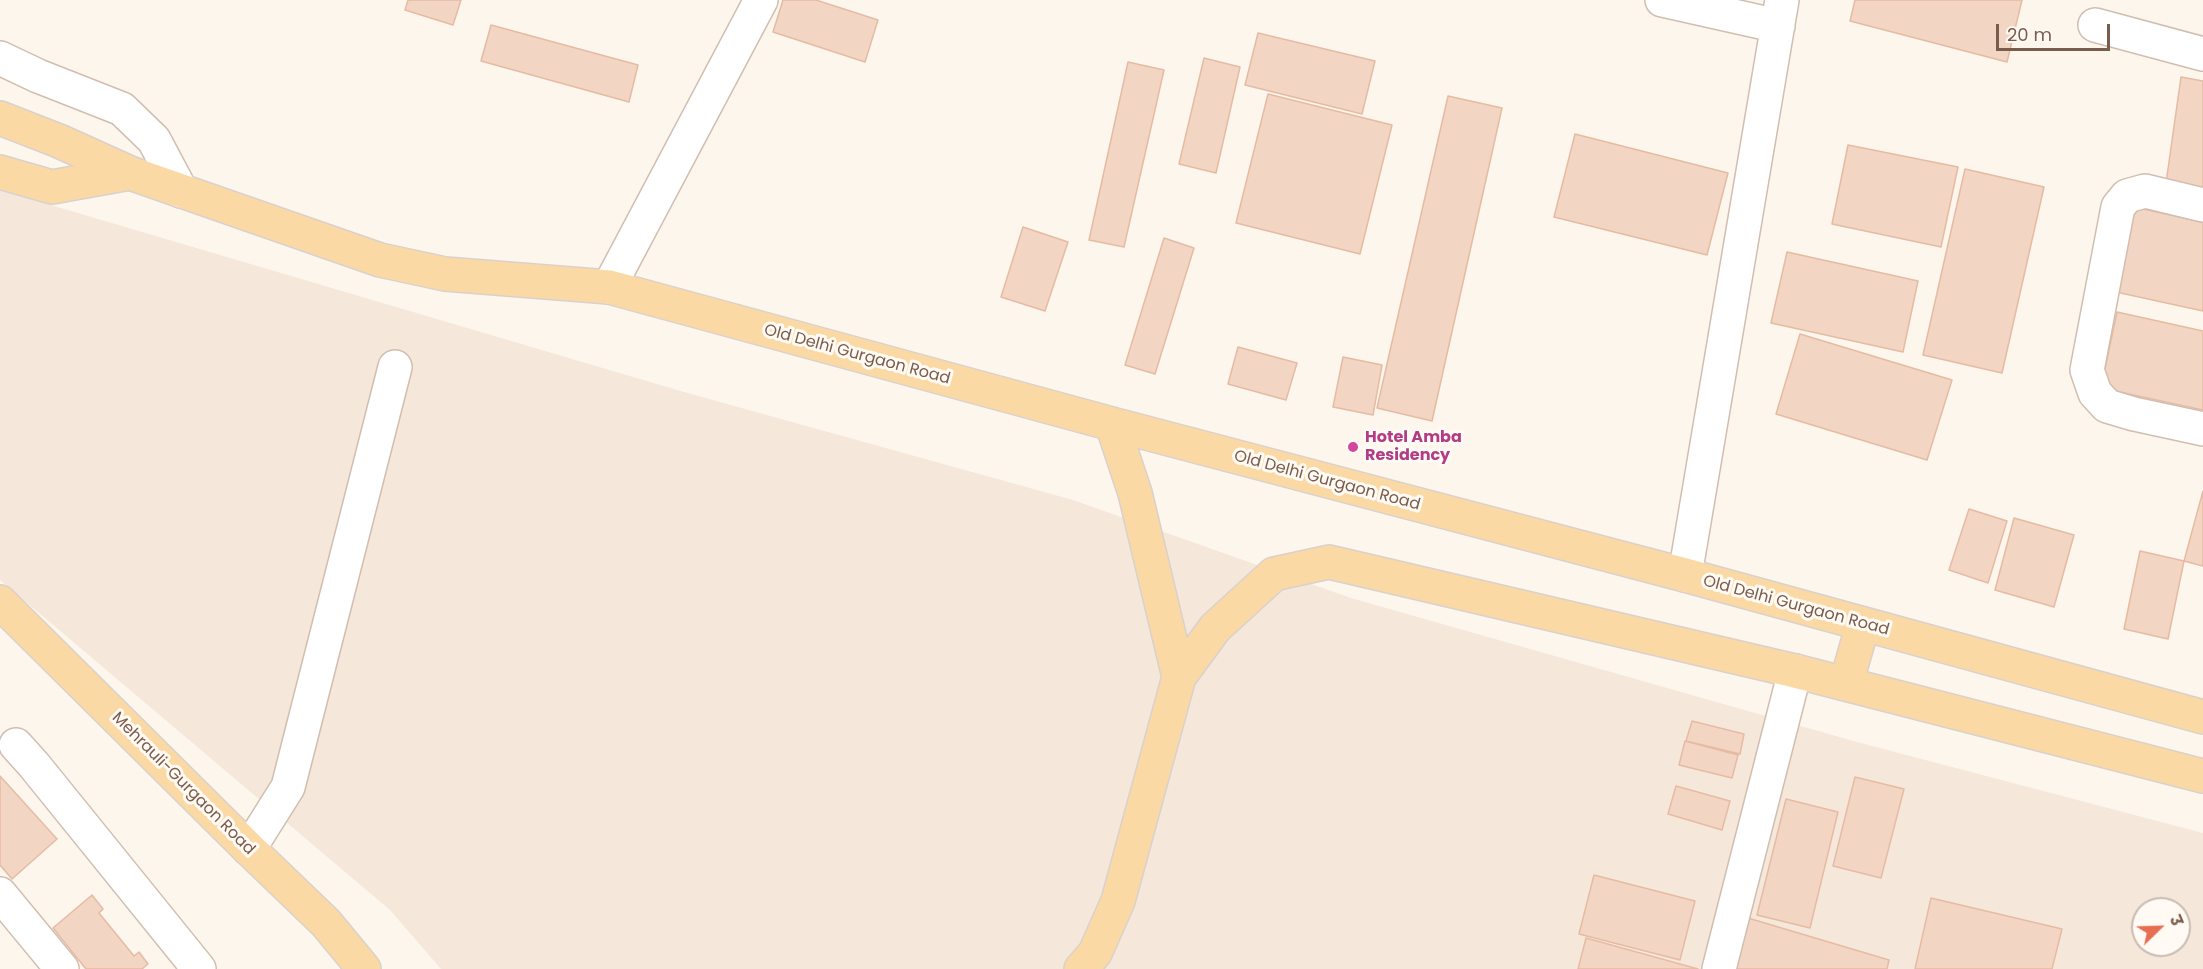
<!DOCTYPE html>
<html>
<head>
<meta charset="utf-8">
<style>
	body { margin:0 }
	#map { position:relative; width:2203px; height:969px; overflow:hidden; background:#fdf6ec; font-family:Poppins,"Noto Sans Devanagari",sans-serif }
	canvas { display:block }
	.north { position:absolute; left:2131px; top:897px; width:60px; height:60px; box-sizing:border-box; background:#fffaf3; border:2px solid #cabbb1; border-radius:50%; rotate:67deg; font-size:16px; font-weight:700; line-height:24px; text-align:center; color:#7a5c4d }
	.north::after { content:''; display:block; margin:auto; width:21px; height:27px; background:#e76f51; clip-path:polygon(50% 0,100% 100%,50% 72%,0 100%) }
	.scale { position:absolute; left:1996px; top:24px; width:114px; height:27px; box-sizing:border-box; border:3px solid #7a5c4d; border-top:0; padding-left:8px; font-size:18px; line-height:21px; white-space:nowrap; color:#7a5c4d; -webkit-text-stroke:4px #fffaf3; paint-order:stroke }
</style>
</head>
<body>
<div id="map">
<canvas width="2203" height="969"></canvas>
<div class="north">उ</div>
<div class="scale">20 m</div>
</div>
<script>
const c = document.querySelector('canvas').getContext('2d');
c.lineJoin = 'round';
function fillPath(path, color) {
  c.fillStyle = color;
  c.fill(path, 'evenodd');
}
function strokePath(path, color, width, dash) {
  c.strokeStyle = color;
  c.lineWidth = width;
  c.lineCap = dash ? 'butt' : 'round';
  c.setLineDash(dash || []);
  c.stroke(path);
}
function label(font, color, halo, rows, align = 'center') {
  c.font = font + ' Poppins,sans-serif';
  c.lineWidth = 6;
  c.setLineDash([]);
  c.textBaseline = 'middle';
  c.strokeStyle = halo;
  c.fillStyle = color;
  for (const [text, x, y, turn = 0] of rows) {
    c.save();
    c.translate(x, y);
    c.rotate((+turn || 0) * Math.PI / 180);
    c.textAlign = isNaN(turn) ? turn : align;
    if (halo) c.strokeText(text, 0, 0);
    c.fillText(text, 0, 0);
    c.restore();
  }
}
const residential = new Path2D(`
	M0,190L684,392L1073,500L1351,598L1857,742L2203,833V969H441L390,910L0,580ZM2143,909H2179V945H2143Z`);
const building = new Path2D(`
	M408,0H461L453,25L405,10Z
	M783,0H816L878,20L865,62L773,32Z
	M1855,0H2022L2007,62L1850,21Z
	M491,25L638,65L629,102L481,61Z
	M1258,33L1375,61L1362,114L1245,85Z
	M1204,58L1240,67L1216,173L1179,164Z
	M1128,62L1164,70L1124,247L1089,240Z
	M2181,77L2203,81V188L2166,183Z
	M1268,94L1392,125L1360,254L1236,223Z
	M1448,96L1502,108L1432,421L1377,408Z
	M1575,134L1728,173L1707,255L1554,217Z
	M1848,145L1958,167L1941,247L1832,224Z
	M1965,169L2044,187L2002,373L1923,355Z
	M2134,207L2203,222V311L2116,292Z
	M1023,227L1068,242L1045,311L1001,297Z
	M1164,238L1194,248L1155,374L1125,365Z
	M1787,252L1918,281L1903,352L1771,323Z
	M2117,312L2203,331V410L2101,388Z
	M1800,334L1952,380L1927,460L1776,414Z
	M1238,347L1297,363L1286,400L1228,384Z
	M1343,357L1382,365L1373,415L1333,407Z
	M2203,491V566L2184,561Z
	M1969,509L2007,521L1988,583L1949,570Z
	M2014,518L2074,535L2054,607L1995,590Z
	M2140,551L2184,561L2168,639L2124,629Z
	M1692,721L1744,734L1740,754L1686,741Z
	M1685,741L1738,755L1732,778L1679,765Z
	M0,776L57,839L12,879L0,865Z
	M1855,777L1904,789L1881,878L1833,866Z
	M1676,786L1730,801L1722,830L1668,814Z
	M1786,799L1838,812L1810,928L1757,915Z
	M1594,875L1695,901L1680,960L1579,934Z
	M92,895L103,909L99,913L134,956L139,952L148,964L142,969H86L53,928Z
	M1931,898L2062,929L2052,969H1915Z
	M1748,918L1889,960L1887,969H1733Z
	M1586,938L1698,969H1578Z`);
const minor = new Path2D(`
	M1662,0L1778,26
	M2095,25L2203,54
	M0,58L38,76L122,109L154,140L181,191
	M2203,205L2145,191L2127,196L2118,207L2087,370L2095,393L2107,406L2134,414L2203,429
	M609,287L761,0
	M1685,575L1782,0
	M16,745L34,765L199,969
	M249,849L288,787L395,367
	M0,894L62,969
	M1719,969L1795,671`);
const major = new Path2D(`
	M0,118L59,141L130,173L380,260L445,274L609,287L1112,424L1685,575L2203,717
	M0,172L52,187L130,173
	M0,602L249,849L326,923L364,969
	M1179,677L1215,628L1274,574L1329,562L1795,671L2203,776
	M1846,684L1863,624
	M1081,969L1095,953L1118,901L1179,677L1135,493L1112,424`);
const markers = [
	[1353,447,6,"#d1479c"]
];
const streetNames = [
	["Old Delhi Gurgaon Road",857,355,15],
	["Old Delhi Gurgaon Road",1327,481,15],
	["Old Delhi Gurgaon Road",1796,606,15],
	["Mehrauli-Gurgaon Road",183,784,45]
];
const hotelNames = [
	["Hotel Amba",1365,438],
	["Residency",1365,456]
];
fillPath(residential, '#f5e8da');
fillPath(building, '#f3d5c3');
strokePath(building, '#e6bba3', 1.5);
strokePath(minor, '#d1beb0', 36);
strokePath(major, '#dad1cd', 36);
strokePath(minor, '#fff', 33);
strokePath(major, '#fbd9a5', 33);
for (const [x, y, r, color] of markers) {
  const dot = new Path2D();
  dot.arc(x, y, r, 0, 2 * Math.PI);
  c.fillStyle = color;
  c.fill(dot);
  strokePath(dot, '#fffaf3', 2);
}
label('16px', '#7a5c4d', '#fffaf3', streetNames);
label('bold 16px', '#b23c85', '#fffaf3', hotelNames, 'left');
</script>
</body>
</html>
